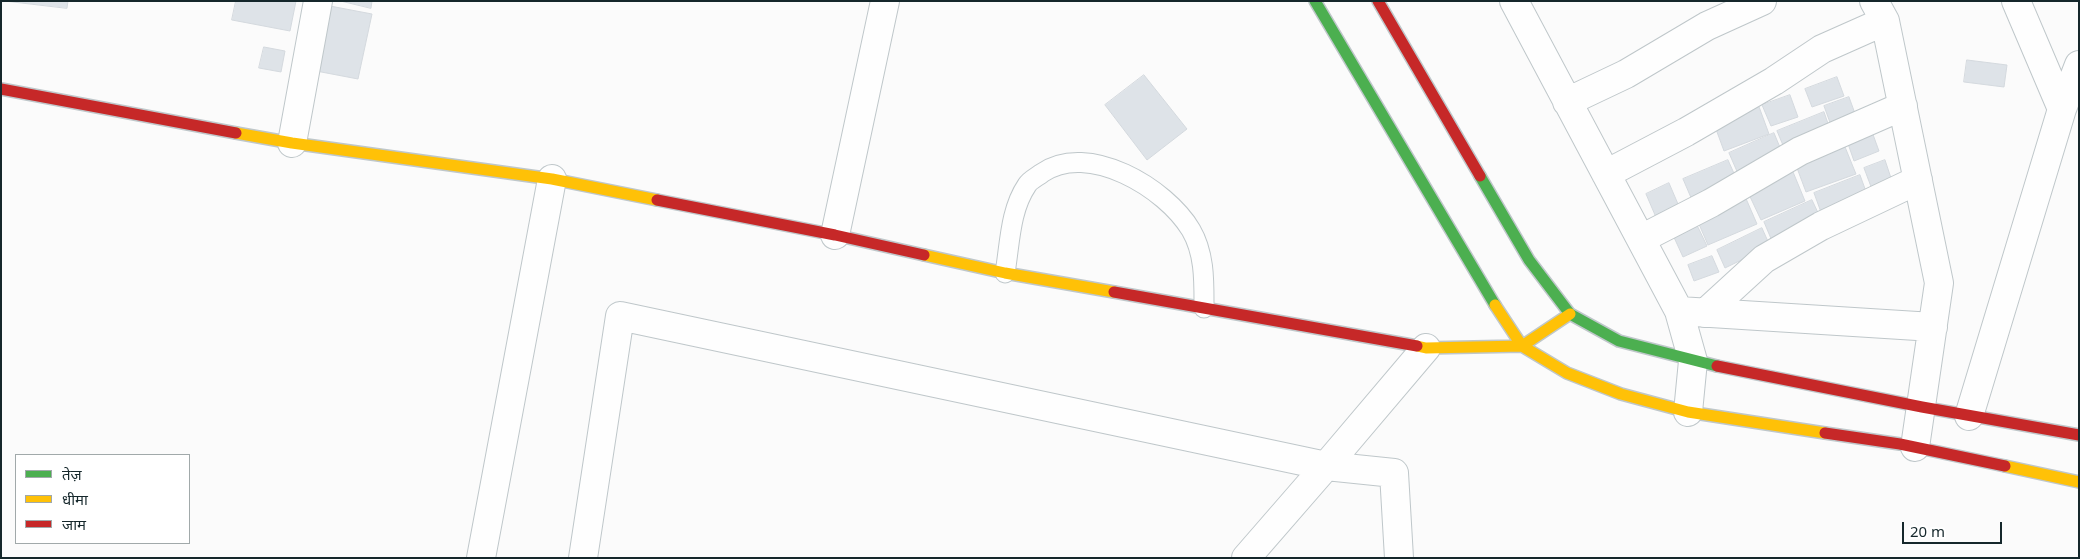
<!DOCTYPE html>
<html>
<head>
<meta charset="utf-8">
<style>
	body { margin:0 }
	#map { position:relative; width:2080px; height:559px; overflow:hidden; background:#fbfbfb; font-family:"Noto Sans","Noto Sans Devanagari",sans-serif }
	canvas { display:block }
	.frame { position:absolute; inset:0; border:2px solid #15272b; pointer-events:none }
	.legend { position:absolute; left:15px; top:454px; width:175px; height:90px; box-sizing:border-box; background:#fff; border:1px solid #a1a9aa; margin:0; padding:6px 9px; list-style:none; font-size:15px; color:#15272b }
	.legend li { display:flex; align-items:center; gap:10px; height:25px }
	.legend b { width:25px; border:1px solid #a1a9aa }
	.scale { position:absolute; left:1902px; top:522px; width:100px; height:22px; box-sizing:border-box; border:2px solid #15272b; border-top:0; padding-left:6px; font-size:15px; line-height:18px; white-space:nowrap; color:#15272b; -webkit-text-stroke:4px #fff; paint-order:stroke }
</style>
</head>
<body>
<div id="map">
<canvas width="2080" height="559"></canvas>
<div class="frame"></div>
<ul class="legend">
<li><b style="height:6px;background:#4caf50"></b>तेज़</li>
<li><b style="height:6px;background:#ffc107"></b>धीमा</li>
<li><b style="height:6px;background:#c62828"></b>जाम</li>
</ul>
<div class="scale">20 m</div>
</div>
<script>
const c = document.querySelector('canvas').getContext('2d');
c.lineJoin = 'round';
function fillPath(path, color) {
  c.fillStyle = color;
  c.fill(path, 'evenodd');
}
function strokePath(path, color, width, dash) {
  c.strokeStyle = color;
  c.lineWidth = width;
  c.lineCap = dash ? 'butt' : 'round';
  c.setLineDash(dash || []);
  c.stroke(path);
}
const building = new Path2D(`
	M5,1H68L67,8Z
	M236,1H296L290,31L232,20Z
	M341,1H372L371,8Z
	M330,6L372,14L358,79L316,71Z
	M264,47L285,51L281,72L259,68Z
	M1967,60L2007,65L2004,87L1964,82Z
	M1144,75L1187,129L1147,160L1105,105Z
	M1837,77L1844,96L1812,107L1805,89Z
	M1790,95L1798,117L1771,126L1762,105Z
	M1849,97L1857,119L1832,128L1824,106Z
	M1758,104L1769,134L1724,151L1713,121Z
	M1824,112L1831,132L1785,150L1777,131Z
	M1871,129L1879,151L1854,161L1846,138Z
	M1774,133L1784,157L1739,176L1729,153Z
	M1843,142L1856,174L1806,192L1794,160Z
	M1728,160L1737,180L1692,200L1683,179Z
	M1885,160L1893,184L1873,192L1864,168Z
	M1791,167L1805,201L1761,220L1745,186Z
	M1860,175L1868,197L1822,215L1814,193Z
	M1669,183L1681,211L1658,222L1646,194Z
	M1744,194L1757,224L1708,245L1695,215Z
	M1812,200L1821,219L1772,241L1764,222Z
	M1696,223L1707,246L1683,257L1672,233Z
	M1762,228L1770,246L1725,268L1717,250Z
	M1712,256L1719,272L1694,281L1688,265Z`);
const lane = new Path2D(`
	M1005,273C1010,243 1010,210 1027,185C1030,180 1037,177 1042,173C1088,141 1166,188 1191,230C1205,254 1204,282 1204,308`);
const street = new Path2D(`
	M1514,1L1679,311L1693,361L1688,412
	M1874,1L1885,21L1939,283L1915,447
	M2016,1L2062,109
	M1567,102L1626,74L1707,26L1762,1
	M292,143L318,1
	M1606,174L1686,132L1774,81L1822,49L1885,21
	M835,235L885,1
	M1641,239L1711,203L1800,151L1903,106
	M1679,311L1933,327
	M1705,313L1764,259L1821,226L1918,180
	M1969,416L2062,109L2079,65
	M481,558L552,179
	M583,558L620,316L1326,466L1394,473L1399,558
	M1246,558L1326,466L1426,348`);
const fast = new Path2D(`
	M1315,1L1495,305
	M1480,176L1529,260L1570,314L1619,341L1717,366`);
const slow = new Path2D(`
	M236,133L292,143L552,179L657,200
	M924,255L1005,273L1114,292
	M1495,305L1522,346L1567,373L1621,394L1688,412L1825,433
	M1417,346L1426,348L1522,346L1570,314
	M2005,466L2079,482`);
const jam = new Path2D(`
	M1378,1L1480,176
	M1,89L236,133
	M657,200L835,235L924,255
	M1114,292L1417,346
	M1717,366L1922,407L2079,435
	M1825,433L1900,444L2005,466`);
fillPath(building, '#dee3e8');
strokePath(building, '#d4d9de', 1);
strokePath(lane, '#bfc7ca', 21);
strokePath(street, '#bfc7ca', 30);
strokePath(fast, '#bfc7ca', 14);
strokePath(slow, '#bfc7ca', 14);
strokePath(jam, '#bfc7ca', 14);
strokePath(lane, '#fefefe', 19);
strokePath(street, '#fefefe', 28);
strokePath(fast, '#4caf50', 11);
strokePath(slow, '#ffc107', 11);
strokePath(jam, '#c62828', 11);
</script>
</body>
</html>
